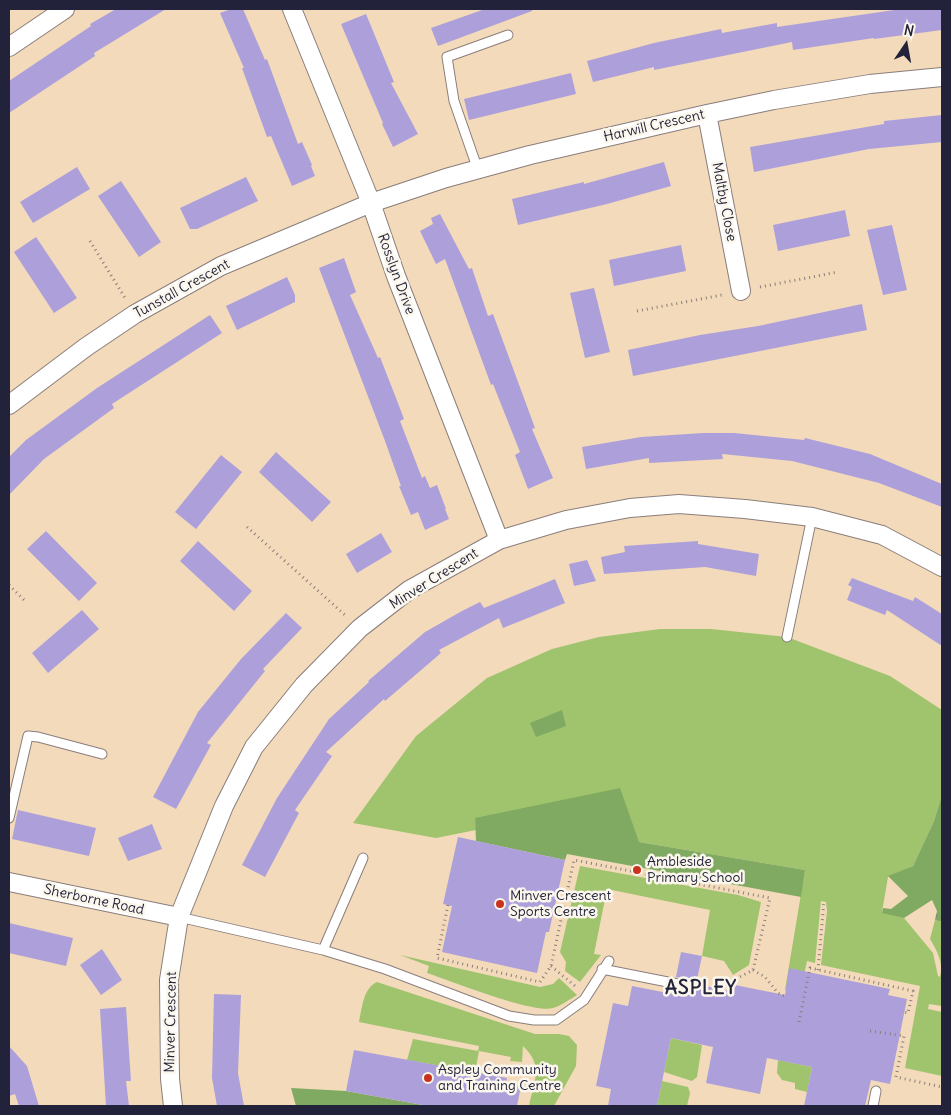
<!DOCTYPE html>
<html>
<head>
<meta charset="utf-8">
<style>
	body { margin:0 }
	#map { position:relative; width:951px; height:1115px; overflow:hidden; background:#f3dabb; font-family:Delius,sans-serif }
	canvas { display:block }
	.frame { position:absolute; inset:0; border:10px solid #22223b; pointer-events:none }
	.north { position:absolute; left:881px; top:20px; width:50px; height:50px; -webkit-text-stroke:4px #fbf7ec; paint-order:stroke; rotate:12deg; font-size:14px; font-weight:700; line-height:20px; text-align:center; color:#22223b }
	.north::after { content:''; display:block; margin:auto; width:18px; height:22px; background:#22223b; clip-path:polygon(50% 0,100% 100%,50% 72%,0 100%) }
</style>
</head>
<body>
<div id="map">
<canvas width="951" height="1115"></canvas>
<div class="frame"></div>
<div class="north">N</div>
</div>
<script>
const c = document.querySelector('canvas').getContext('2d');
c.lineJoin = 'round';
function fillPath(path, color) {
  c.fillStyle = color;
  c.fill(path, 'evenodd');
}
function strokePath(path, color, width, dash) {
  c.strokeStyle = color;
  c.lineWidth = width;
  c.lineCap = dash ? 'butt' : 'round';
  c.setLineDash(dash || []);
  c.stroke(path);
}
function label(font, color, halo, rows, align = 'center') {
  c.font = font + ' Delius,sans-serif';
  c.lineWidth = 5;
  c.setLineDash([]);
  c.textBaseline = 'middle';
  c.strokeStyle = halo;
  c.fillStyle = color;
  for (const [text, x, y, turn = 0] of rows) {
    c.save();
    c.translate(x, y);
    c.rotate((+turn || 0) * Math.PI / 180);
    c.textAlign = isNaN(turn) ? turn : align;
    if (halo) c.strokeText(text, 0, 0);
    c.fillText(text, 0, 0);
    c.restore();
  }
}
const green = new Path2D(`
	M660,629H711L787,637L890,676L942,710V795L934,821L913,866L888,877L882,912L904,918L933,953L938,976L940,977C944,963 937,951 930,939L935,920L942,922V1006L929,1004L928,1009L942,1012V1076L905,1068L920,986L821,965L827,911L826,902L821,901L815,963L807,961L800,993L785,990L805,870L639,842L475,818L476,830L436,838L353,823L416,736L487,678L552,649L599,637Z
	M580,866L738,895L761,902L749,965L733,975L724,961L702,956L710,910L607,889L594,954L601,955L580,982L565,971L566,962L560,952Z
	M400,955L540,987L553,984L559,978L577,995C570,999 561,1006 553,1008C533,1014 451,981 427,973L429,966Z
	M377,982L535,1034H559L569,1036L577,1045L576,1066L554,1106H529C534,1081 544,1066 523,1046L522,1062L510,1061L511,1057L479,1051L475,1072L407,1060L413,1039L478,1051L479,1046L359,1022C362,1009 363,988 377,982Z
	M671,1038L702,1045L697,1077L692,1081L664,1072Z
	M778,1060L812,1067L807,1092L795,1089V1083L782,1080L777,1073Z
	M662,1081L688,1087L690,1093L687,1106H657Z`);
const forest = new Path2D(`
	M562,710L566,726L536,737L530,723Z
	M620,788L639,842L805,870L801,897L567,854L565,860L476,841L475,818Z
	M942,795V922L935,920L937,911L932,900L904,918L882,913L883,908L891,909L908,896L888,876L913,866L934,821Z
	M291,1088L346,1091L428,1106H296Z`);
const building = new Path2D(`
	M116,9H166L94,53L95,56L9,113V81L91,26L90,24Z
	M231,9H243L265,60L267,59L298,144L302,142L312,165L311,166L315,176L292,186L271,136L267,137L242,68H244L220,13Z
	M485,9H532V11L438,46L431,28Z
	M901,9H942V30L874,39V38L793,50L792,42L654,70V67L593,82L587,61L654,43L721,29L722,33L777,23V27Z
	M366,14L394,82L391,83L418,134L393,147L382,124L383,123L341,24Z
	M571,73L576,94L469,120L464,99Z
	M942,115V142L869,149L754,172L750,147L884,124V121Z
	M664,162L671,186L607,204L518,225L512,199L584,182V184Z
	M77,167L90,189L33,223L20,202Z
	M246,177L258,201L197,229H190L180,208Z
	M121,181L161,242L139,257L98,196Z
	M845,210L850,236L778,251L773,225Z
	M440,214L469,269L472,268L488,316L493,314L535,428L532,429L553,478L528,489L515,455L520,452L493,384L491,385L445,259L436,264L420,231L433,224L431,218Z
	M892,225L907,290L883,295L867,230Z
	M36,237L77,298L54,313L14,252Z
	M681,245L686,271L614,286L609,260Z
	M344,258L356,292L350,295L378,358L380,357L396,398L404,419L400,421L422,478L425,476L430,488L437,485L446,509H445L449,519L425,530L418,512L411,515L399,486H401L385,441L319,268Z
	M287,277L295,295V302L237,330L226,306Z
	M594,288L610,352L585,358L570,293Z
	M862,304L867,330L633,376L628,350L700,335L758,326Z
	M210,315L222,333L112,404L114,408L44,459L9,495V457L26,440L97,388Z
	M703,433H734L804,440L805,438L870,454L942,484V507L879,483L792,461L722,454L723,459L649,463V458L586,469L582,447L641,437Z
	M276,452L331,502L312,522L259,472Z
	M221,455L242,472L196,529L175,512Z
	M46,531L97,583L79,601L27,549Z
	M381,533L392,552L357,573L346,554Z
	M198,541L252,591L234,611L180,561Z
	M698,541V544L759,554L756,576L705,567L604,574L601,557L625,552L624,546Z
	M587,560L596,581L574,586L569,564Z
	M852,578L913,601L915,597L942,614V646L887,610L885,615L847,600L852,587L848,585Z
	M555,579L565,603L503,628L499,618L439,650L441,653L385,701L384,699L326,752L332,756L295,810L299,813L265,877L242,865L277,798L329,719L369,682L368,681L425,632L462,611L480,602L484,608Z
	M82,610L99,629L48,673L32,653Z
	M286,613L302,628L263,669L265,671L207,743L211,745L176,809L153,797L198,712L241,659Z
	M18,810L96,828L89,856L12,839Z
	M152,824L162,849L128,861L118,838Z
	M458,837L565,860L549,932H546L537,973L442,952L452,906L443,904Z
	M9,923L73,938L66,966L9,953Z
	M102,949L122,980L101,995L80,965Z
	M681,952L702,956L696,984L734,992L735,985L785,995L789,968L890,989L888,995L907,999L890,1084L871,1080L865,1106H804L812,1067L767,1058L760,1094L706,1083L713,1047L671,1038L657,1106H608L611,1089L596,1086L613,1003L628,1006L632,986L673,994L674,990L687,992L692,990L694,984L692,981L676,977Z
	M214,994L241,995L238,1073L244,1106H217L212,1078Z
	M126,1007L131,1081H126L129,1106H106L100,1009Z
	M9,1046L27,1066L39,1106H19L15,1094L9,1096Z
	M354,1050L507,1078L506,1083L521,1086L517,1106H428L346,1091Z`);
const path = new Path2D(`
	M90,241L125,298
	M760,287L838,272
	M637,311L722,295
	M247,527L345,615
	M9,585L25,601
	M448,905L437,958L540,982L551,966L574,860L770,898L753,970L713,991L701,989
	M936,916L942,918
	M551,966L575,986
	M753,970L765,977L778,993L784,996
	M818,970L824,901
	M799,1022L810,968L913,991L908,1013L904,1012
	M870,1031L904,1036L896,1077L942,1087`);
const lane = new Path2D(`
	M478,170L454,101L447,57L508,35
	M787,637L812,517
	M9,818L28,736L38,737L102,754
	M179,917L323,950L385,969L509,1016L534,1020H556L584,1000L609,961
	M323,950L363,858
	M602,969L688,986
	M873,1106L876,1091`);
const street = new Path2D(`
	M292,9L371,203L396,276L499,540
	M9,47L65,9
	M707,114L741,291
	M9,405L86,347L135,314L221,266L371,203L446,178L530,155L707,114L774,100L870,84L942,77
	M9,882L179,917
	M173,1106L170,1079L169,980L179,917L224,806L254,747L304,685L360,628L409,590L499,540L566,520L630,508L679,504L745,509L812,517L882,535L942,567`);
const markers = [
	[637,870,5,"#c8321e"],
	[500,904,5,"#c8321e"],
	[428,1078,5,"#c8321e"]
];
const streetNames = [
	["Harwill Crescent",654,126,-13],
	["Maltby Close",724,202,79],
	["Rosslyn Drive",396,274,70],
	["Tunstall Crescent",182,289,-29],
	["Minver Crescent",434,579,-32],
	["Sherborne Road",94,900,12],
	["Minver Crescent",171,1022,-89]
];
const poiNames = [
	["Ambleside",647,862],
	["Primary School",647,878],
	["Minver Crescent",510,896],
	["Sports Centre",510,912],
	["Aspley Community",438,1070],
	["and Training Centre",438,1086]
];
const districtNames = [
	["ASPLEY",701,989]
];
fillPath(green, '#a0c46e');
fillPath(forest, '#80aa61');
fillPath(building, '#ada0da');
strokePath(lane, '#8a7e7b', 11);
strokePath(street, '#8a7e7b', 20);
strokePath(path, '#8a7e7b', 3, [1, 4]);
strokePath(lane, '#fff', 9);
strokePath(street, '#fff', 18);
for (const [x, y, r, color] of markers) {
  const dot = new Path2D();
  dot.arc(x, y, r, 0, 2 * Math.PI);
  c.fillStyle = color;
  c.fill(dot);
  strokePath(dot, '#fbf7ec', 2);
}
label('14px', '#22223b', '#fbf7ec', streetNames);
label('14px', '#22223b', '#fbf7ec', poiNames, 'left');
c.letterSpacing = '1px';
label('bold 19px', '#22223b', '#fbf7ec', districtNames);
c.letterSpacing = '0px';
</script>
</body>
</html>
